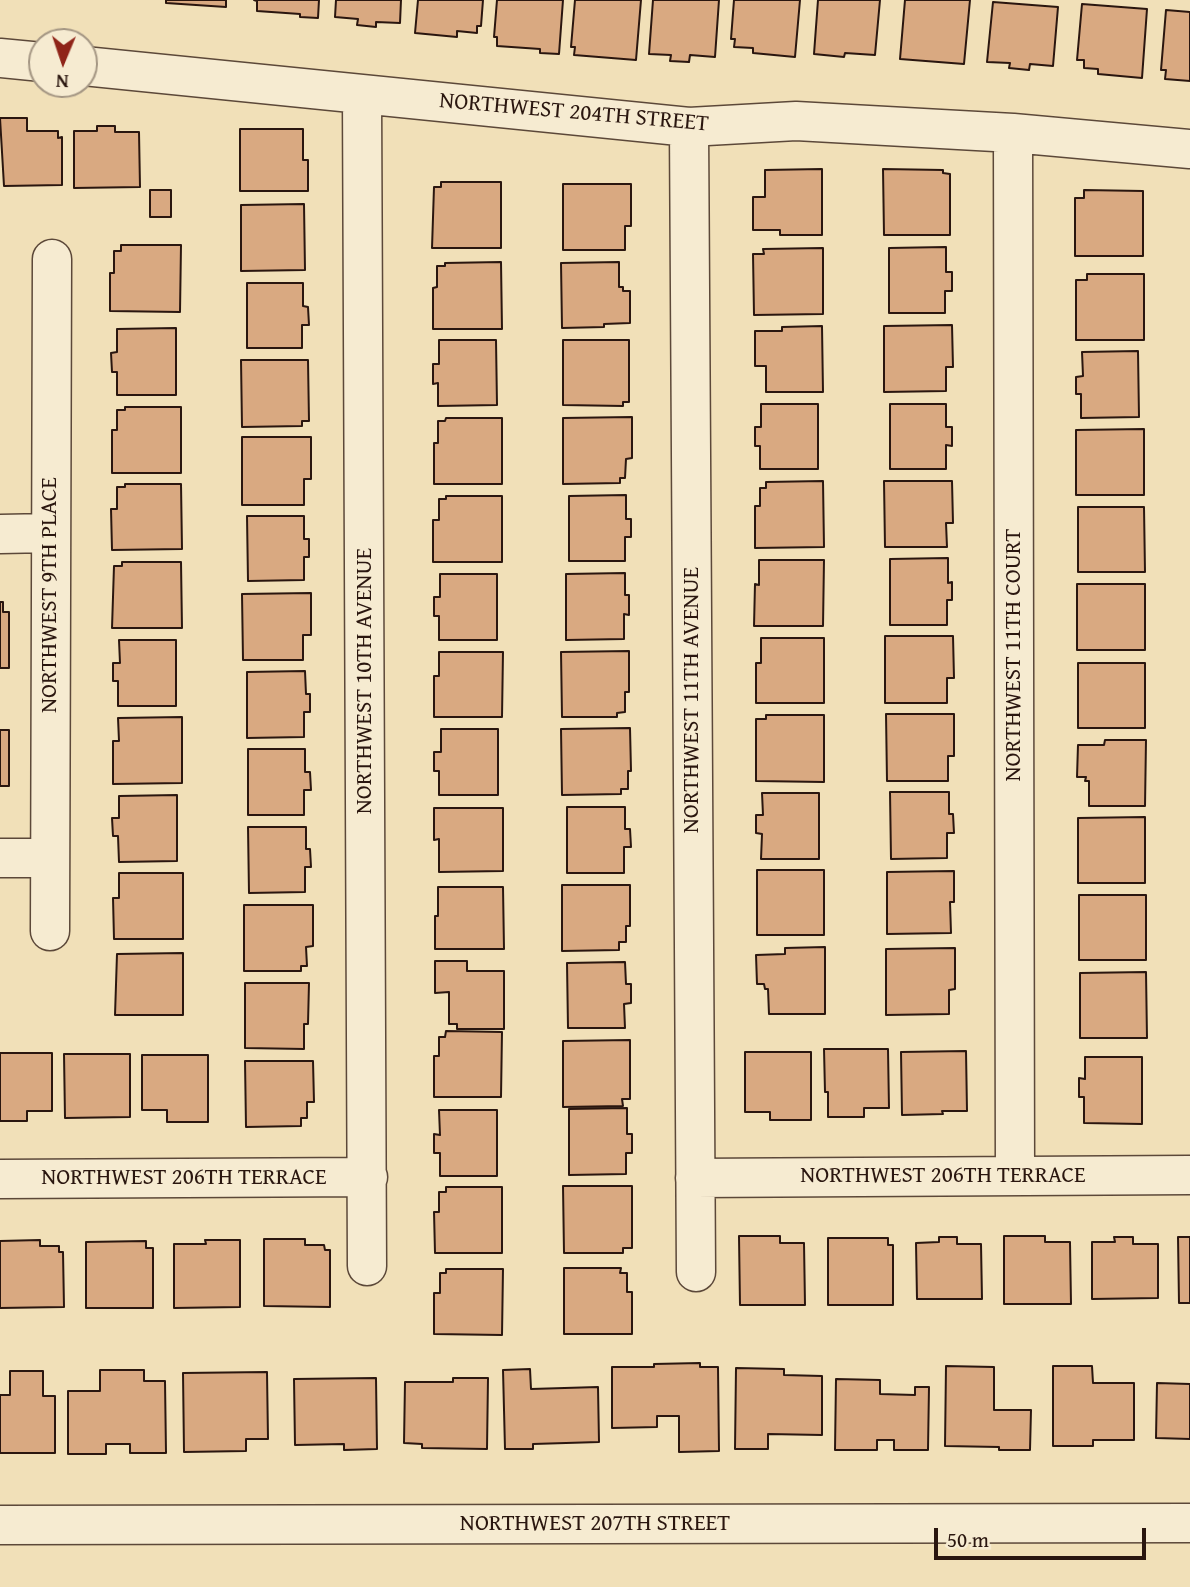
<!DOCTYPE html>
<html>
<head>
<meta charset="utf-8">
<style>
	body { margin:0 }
	#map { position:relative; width:1190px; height:1587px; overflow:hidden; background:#f1e0b8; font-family:"Gentium Book Plus",serif }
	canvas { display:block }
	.north { position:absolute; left:28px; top:28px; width:70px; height:70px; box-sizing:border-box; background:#f6ebd1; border:2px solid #a49683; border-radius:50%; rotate:182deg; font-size:19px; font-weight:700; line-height:28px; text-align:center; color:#2a160f }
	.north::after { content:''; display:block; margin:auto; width:24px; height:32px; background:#8f2418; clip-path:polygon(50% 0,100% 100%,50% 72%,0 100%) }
	.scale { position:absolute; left:934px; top:1528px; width:212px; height:32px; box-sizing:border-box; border:4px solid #2a160f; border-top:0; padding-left:9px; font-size:21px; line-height:24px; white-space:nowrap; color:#2a160f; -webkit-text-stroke:5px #f6ebd1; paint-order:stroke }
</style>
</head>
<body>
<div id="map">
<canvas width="1190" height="1587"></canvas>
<div class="north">N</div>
<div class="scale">50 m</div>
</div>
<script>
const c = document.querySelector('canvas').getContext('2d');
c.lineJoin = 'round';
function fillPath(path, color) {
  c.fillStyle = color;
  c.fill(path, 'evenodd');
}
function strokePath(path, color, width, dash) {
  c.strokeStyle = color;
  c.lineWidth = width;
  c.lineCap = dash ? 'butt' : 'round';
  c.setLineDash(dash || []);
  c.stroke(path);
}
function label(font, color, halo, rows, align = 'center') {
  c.font = font + ' "Gentium Book Plus",serif';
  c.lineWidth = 5;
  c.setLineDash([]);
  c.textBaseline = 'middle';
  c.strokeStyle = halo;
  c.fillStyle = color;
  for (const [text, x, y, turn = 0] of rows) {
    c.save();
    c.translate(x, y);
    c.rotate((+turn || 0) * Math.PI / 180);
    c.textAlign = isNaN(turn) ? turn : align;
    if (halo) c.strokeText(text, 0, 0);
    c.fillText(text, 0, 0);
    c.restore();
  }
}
const building = new Path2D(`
	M166,0H226V7L166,3Z
	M254,0H319L318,18L300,17V14L257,11V1Z
	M336,0H401L400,23L376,22V27L357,25L358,19L335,17Z
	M418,0H483L481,26H477V33L457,31V37L415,33Z
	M497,0H563L559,54L540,53V49L497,46V37H494Z
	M575,0H641L636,60L574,55L575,47H571Z
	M653,0H719L715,57L690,55L689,62L670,61L671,55L649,54Z
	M734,0H800L795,57L753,53V48L734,47L735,39H731Z
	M818,0H880L875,55L845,53L844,57L814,54Z
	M905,0H970L964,64L900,59Z
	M993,2L1058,7L1053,66L1030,64L1029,70L1009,68L1010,63L987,62Z
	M1082,4L1147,9L1142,78L1098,74V69L1084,68V60H1077Z
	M1166,10L1190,12V81L1165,79L1166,70H1161Z
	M0,118H27V131H58V138L62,137V185L4,186Z
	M97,126H115V132H139L140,187L74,188V131H97Z
	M240,129H303V160H308V191H240Z
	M822,169V235H780V230H753V197H765V170Z
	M883,169L943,170V173L950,174V235H884Z
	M441,182H501V248H432L434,187H441Z
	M563,184H631V226H625V250H563Z
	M150,190H171V217H150Z
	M1084,190L1143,191V256H1075V198H1084Z
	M304,204L305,270L241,271V205Z
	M121,245H181L180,312L110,311V273H114V251H121Z
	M946,247V272H952V291H945V313H889V248Z
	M823,248V314L754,315L753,254H764L763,249Z
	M501,262L502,329H433V288L437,287V266H445V263Z
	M619,262V287H623V291H630V323L604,324V327L562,328L561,263Z
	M1087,274H1144V340H1076V280H1087Z
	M247,283H303V306L308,307L309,325H302V348H247Z
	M952,325L953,367H946V391L884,392V326Z
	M822,326L823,392H766V366H755V331H782V327Z
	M176,328V395H117V372H112L111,353L117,352V329Z
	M439,340H496L497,405L438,406V383L433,384V364H439Z
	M563,340H629V402H623V406L563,405Z
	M1138,351L1139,417L1081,418V394H1076V377L1083,376L1082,352Z
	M241,360H308L309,421H302V426L242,427Z
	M761,404H818V469H760V446H755V427H761Z
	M890,404H946V427H952V446L946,445V469H890Z
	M125,407H181V473H112V430H117V410H125Z
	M632,417V458L626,459L625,478H620V483L563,484V418Z
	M446,418H502V484H434V443H438V421H445Z
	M1144,429V495H1076V430Z
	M242,437H311V479H304V505H242Z
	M823,481L824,547L755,548V506H760V488H766V482Z
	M884,481H952L953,523H946L947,547H885Z
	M125,484H181L182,549L112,550L111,509H117V487H125Z
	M626,495V519H631V537H625V561H569V496Z
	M446,496H502V562H433V520H439V499H446Z
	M1078,507H1144L1145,572H1078Z
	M247,516H304V539H309V557H304V580L248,581Z
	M948,558V583L952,582V600H947V625H890V559Z
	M759,560H824L823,626H754L755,584L759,585Z
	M122,562H181L182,628H112L114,566H122Z
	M625,573V595H629V615L624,614V639L566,640V574Z
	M440,574H497V640H439V616H434V597H440Z
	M1077,584H1145V650H1077Z
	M311,593V635H303V660H243L242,594Z
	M0,602H3V612H9V668H0Z
	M885,636H953L954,678H947V703H885Z
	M761,638H824V703H756V663H761Z
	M119,640H176V706H118V681H113V663H120Z
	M629,651V692H625V712L617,713V717H562L561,652Z
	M439,652H503L502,717H434V676H439Z
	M1078,663H1145V728H1078Z
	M305,671L306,694H310V712H304V737L247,738V672Z
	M886,714H954V756H948V781H887Z
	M766,715H824V782L756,781V719H766Z
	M182,717V783L113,784V741H119L118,718Z
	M630,728L631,771H628V789H621V794L562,795L561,729Z
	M441,729H498V795H439V771H434V752H441Z
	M0,730H9V786H0Z
	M1105,740H1146L1145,806H1089V781H1085L1086,777H1077L1078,745H1104Z
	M248,749H305V772H310L311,790H304V815H248Z
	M890,792H949V814H953L954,833H947V858L891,859Z
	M762,793H819V859H761L762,834L756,833V815H763Z
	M177,795V861L119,862L118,836H113L112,818H119V796Z
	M567,807H625V829H630L631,847H624V873H567Z
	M434,808H503V871L439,872V839L434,840Z
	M1145,817V883H1078V818Z
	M248,827H306V849H310L311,867H305V892L249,893Z
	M757,870H824V935H757Z
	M954,871V902H950L951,933L887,934V872Z
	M119,873H183V939H114L113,898H119Z
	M562,885H630V926H626V942H619V950L562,951Z
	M438,887H503L504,949H435V916H438Z
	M1079,895H1146V960H1079Z
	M244,905H313V946L306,947L307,966H301V971H244Z
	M825,947V1014H769L768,989H765L764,984H757L756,955L785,954V948Z
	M955,948V989L949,990V1014L886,1015V949Z
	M183,953V1015H115L117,954Z
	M435,961H467V971H504V1029H457V1024H449V992L435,993Z
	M625,962L626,984H631V1003L624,1004L625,1028H568L567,963Z
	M1146,972L1147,1038H1080V973Z
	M245,983H309L308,1024H304V1049L245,1048Z
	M446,1031L502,1032L501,1097H434V1056H439V1037H445Z
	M630,1040V1099H622L623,1106L563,1107V1041Z
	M824,1049H888L889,1108H864V1117H828V1092H825Z
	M966,1051L967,1111H942L943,1114L902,1115L901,1052Z
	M745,1052H811V1120H770V1112H745Z
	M0,1053H52V1111H27V1121H0Z
	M64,1054H130V1117L65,1118Z
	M142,1055H208V1122H167V1110H142Z
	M1085,1057H1142V1124L1084,1123V1097H1079V1078L1085,1079Z
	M245,1061H313L314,1102H307V1118H301V1126L246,1127Z
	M627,1108V1134H632V1153H626V1174L569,1175V1109Z
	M439,1110H497V1176H440V1153H434V1134L440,1135Z
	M563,1186H632V1248H623V1253H564Z
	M446,1187H502V1253H435L434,1212H439V1192H446Z
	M739,1236H780V1243H804L805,1305H740Z
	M1004,1236H1045V1242H1070L1071,1304H1004Z
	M939,1237H957V1244H981L982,1299H917L916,1243L939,1242Z
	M1114,1237H1133V1244H1158V1298L1092,1299V1242H1115Z
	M1178,1237H1190V1303H1179Z
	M828,1238H888V1245H893V1305H828Z
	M264,1239H305V1245H324L325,1250H330V1307L264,1306Z
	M40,1240V1246H59V1252H63L64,1307L0,1308V1241Z
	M205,1240H240V1307L174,1308V1244H206Z
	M146,1241V1248H153V1308H86V1242Z
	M564,1268H621L620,1273H627V1292H632V1334H564Z
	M446,1269H503L502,1335L434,1334V1293H440V1273H446Z
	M700,1363V1367H718L719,1451L679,1452V1416H657V1427L612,1428V1367H654V1364Z
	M946,1366L994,1367V1410H1031L1030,1450H999V1447L945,1446Z
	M1053,1366H1092L1093,1383H1134V1440H1093V1446H1053Z
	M736,1368L784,1369V1375L822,1376V1435L768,1434V1449H735Z
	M530,1369L531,1389L598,1387L599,1442L533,1444V1449H505L503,1370Z
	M100,1370H144V1381H165L166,1453H130V1444H106V1454H68V1391H100Z
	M10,1371H43V1396H55V1453H0V1395H10Z
	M267,1372L268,1439H246V1451L184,1452L183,1373Z
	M376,1378L377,1449L344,1450V1444L295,1445L294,1379Z
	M453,1378H488L487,1449L422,1448V1444L404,1443L405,1382H453Z
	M836,1379L880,1380V1394L915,1395V1387H929L928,1450H894V1440H877V1450H835Z
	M1157,1383L1190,1384V1439L1156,1438Z`);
const minor = new Path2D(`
	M0,58L42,62
	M84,66L689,127L796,121L1013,133L1190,149
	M362,95L367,1266
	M689,127L696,1272
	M1013,133L1015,1176
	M0,534L50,533
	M0,858H50
	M50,931L52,259
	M695,1178L1190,1175
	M0,1179L368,1177
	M0,1525L1190,1523`);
const streetNames = [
	["NORTHWEST 204TH STREET",574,113,5],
	["NORTHWEST 9TH PLACE",50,595,-90],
	["NORTHWEST 11TH COURT",1014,655,-90],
	["NORTHWEST 10TH AVENUE",365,681,-90],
	["NORTHWEST 11TH AVENUE",692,700,-90],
	["NORTHWEST 206TH TERRACE",943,1176],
	["NORTHWEST 206TH TERRACE",184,1178],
	["NORTHWEST 207TH STREET",595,1524]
];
fillPath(building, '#d9a981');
strokePath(building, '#2a160f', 2);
strokePath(minor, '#5c4839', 41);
strokePath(minor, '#f6ebd1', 38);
label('23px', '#2a160f', '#f6ebd1', streetNames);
</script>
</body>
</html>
